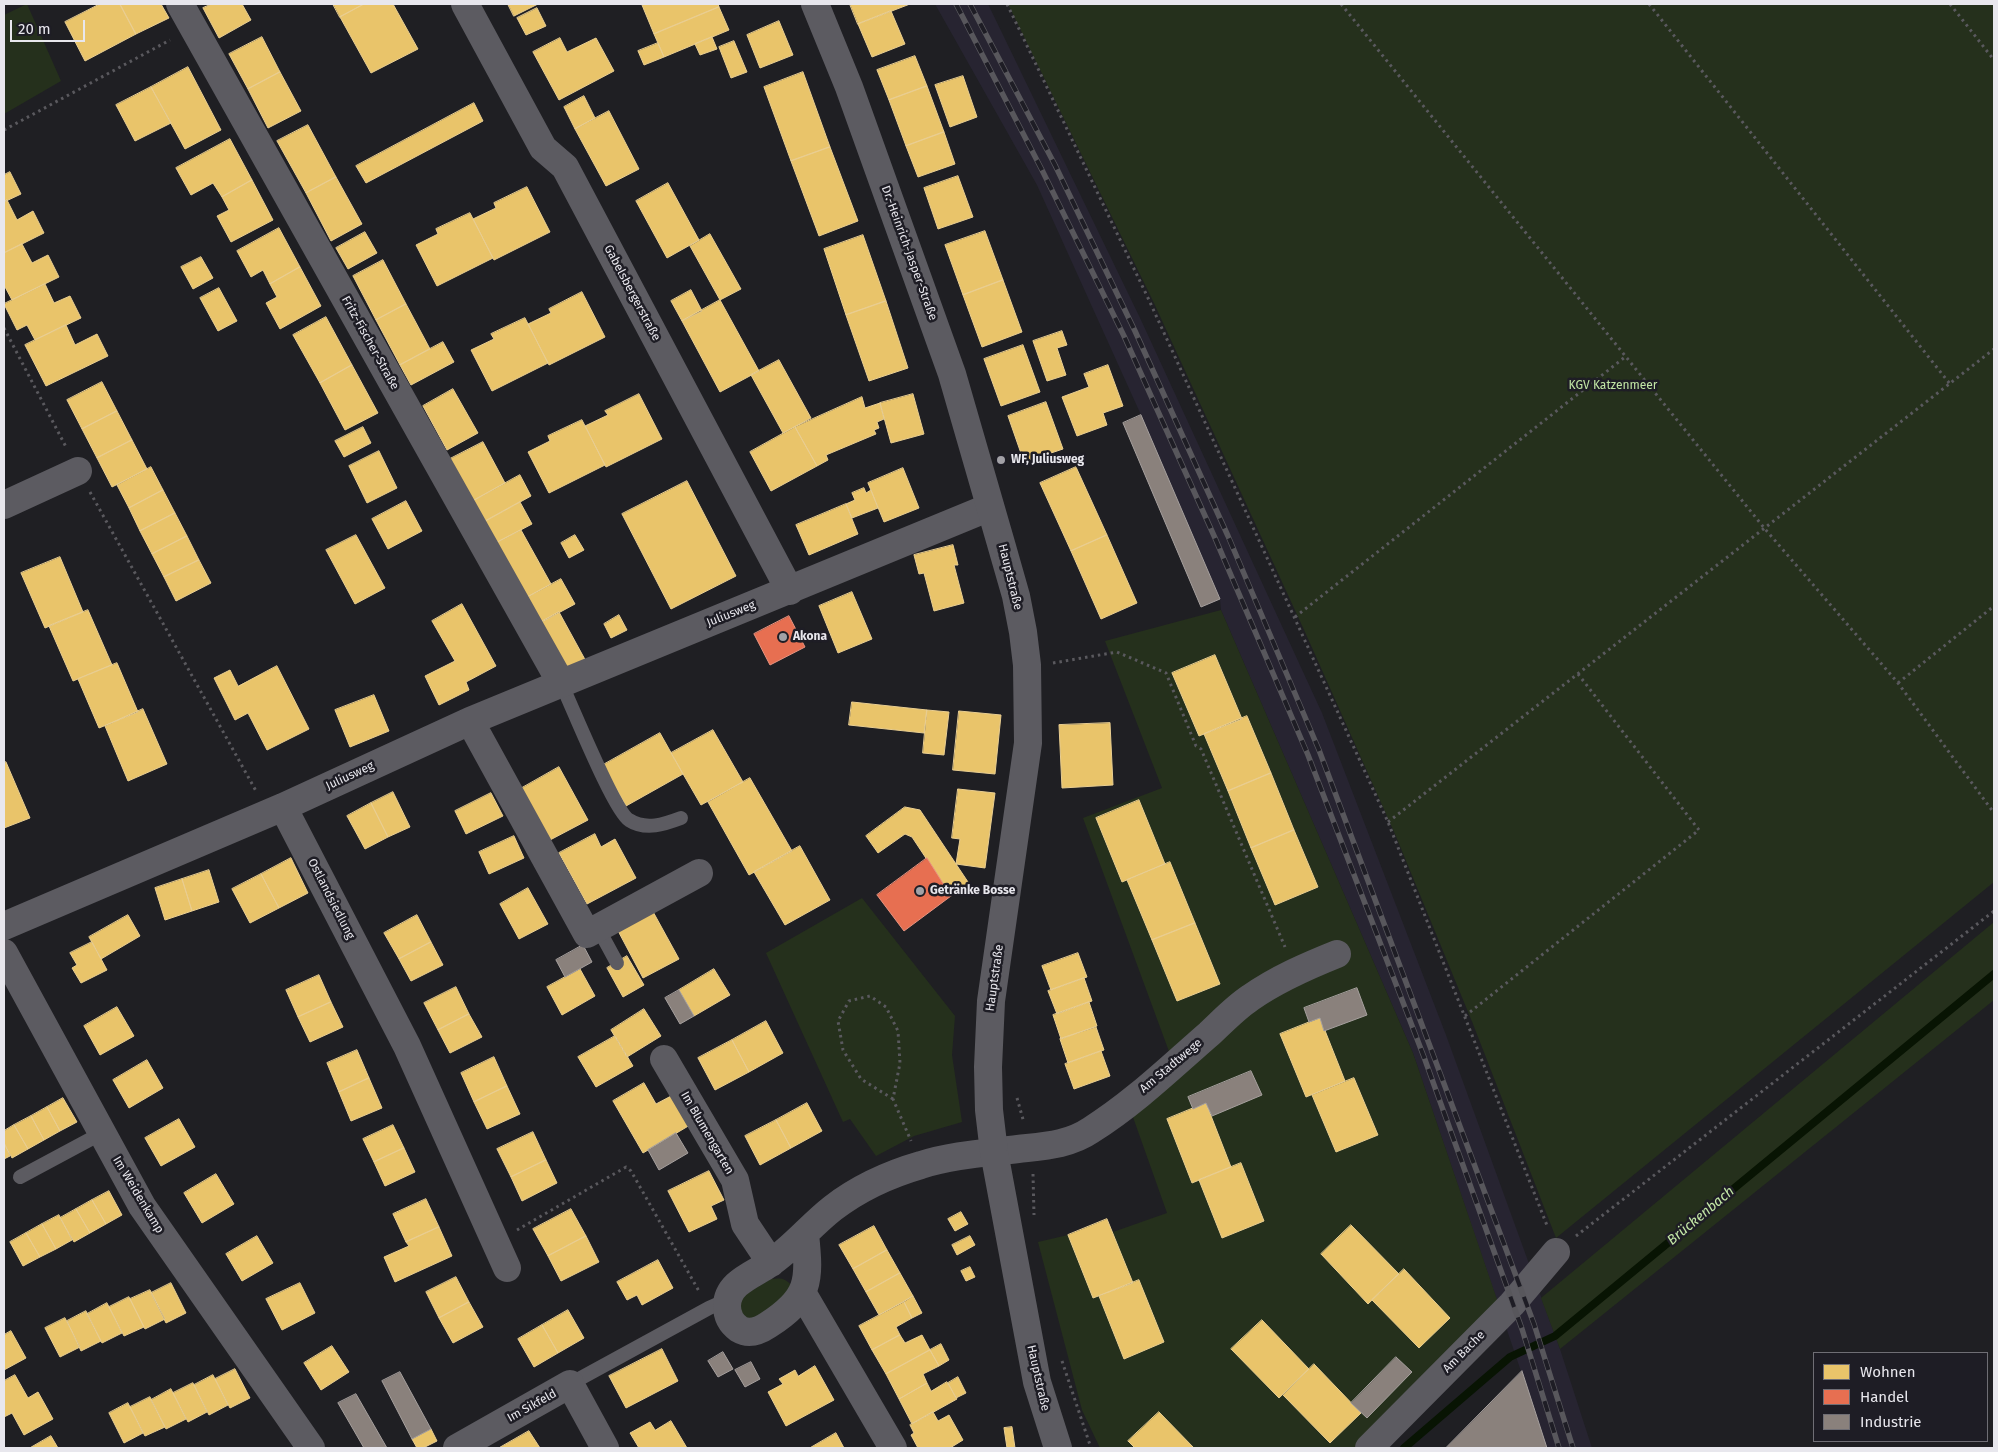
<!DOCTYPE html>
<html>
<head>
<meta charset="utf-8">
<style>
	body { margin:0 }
	#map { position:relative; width:1998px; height:1452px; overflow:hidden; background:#1f1f23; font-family:"Fira Sans",sans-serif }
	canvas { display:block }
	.frame { position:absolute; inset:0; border:5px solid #e8e7ed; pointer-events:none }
	.legend { position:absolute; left:1813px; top:1352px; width:175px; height:90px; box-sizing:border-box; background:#1e1d25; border:1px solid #6f6e75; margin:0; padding:6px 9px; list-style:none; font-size:15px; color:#e8e7ed }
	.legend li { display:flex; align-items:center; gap:10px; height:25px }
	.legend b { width:25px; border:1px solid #6f6e75 }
	.scale { position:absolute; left:10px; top:20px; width:75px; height:22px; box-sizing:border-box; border:2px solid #e8e7ed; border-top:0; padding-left:6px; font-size:15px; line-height:18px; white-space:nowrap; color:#e8e7ed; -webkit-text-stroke:4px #1e1d25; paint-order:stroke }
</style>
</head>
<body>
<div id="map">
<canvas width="1998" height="1452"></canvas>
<div class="frame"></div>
<ul class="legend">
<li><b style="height:14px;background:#e9c46a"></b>Wohnen</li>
<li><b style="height:14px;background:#e76f51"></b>Handel</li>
<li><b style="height:14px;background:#8a817c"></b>Industrie</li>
</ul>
<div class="scale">20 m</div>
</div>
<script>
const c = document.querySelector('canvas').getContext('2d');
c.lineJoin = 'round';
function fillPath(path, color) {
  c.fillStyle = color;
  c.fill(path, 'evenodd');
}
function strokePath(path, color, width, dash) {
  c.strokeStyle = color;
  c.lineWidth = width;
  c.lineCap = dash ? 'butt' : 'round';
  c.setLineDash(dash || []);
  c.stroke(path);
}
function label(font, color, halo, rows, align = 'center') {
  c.font = font + ' "Fira Sans",sans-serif';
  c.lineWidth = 5;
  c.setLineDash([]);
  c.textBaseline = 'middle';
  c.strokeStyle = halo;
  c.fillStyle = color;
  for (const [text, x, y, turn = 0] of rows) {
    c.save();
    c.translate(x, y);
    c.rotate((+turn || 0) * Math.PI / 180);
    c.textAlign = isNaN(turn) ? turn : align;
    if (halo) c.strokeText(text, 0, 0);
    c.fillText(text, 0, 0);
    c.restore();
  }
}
const built = new Path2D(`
	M935,4H988L1141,320L1322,713L1446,1035L1560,1349L1592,1448H1547L1413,1053L1221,610L1220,599L1141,415L1037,185Z`);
const green = new Path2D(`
	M27,4L61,81L4,114V15Z
	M1008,4H1994V882L1556,1238L1473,1024L1395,834L1305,632L1153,301Z
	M1221,610L1413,1053L1502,1314L1359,1448H1100L1082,1410L1038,1242L1068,1235L1107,1219L1113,1232L1167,1213L1128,1103L1174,1065L1083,818L1162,788L1105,641Z
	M862,898L955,1016L952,1055L962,1122L914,1136L876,1156L850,1119L843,1122L766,953Z
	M1994,922V1000L1560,1349L1541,1298Z
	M771,1279C781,1278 785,1278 792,1286L789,1302L746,1321L736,1304L741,1297Z`);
const homes = new Path2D(`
	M100,4H120L136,34L85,61L65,22Z
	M120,4H161L169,18L136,34Z
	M212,4H242L251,20L219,38L203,8Z
	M333,4H364L340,17Z
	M364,4H393L418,49L371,73L340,17Z
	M508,4H538L514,16Z
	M644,4H718L719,7L654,34L642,5Z
	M850,4H910L858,24Z
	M719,7L729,30L664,57L654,34Z
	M537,8L546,26L526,35L517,18Z
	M891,11L905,44L872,57L858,24Z
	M779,21L793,55L760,68L747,35Z
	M262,37L280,72L248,89L229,54Z
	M712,37L717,49L700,55L695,44Z
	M560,38L567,52L596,38L614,71L559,100L533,52Z
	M734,41L747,72L731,78L719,47Z
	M658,43L664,57L644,65L638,51Z
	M915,56L927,86L889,100L877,70Z
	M188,67L221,130L185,149L151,87Z
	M280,72L301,111L268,128L248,89Z
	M803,72L830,147L791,161L764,87Z
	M963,76L977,117L950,127L935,85Z
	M927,86L944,132L906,146L889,100Z
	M151,87L171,123L135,141L116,105Z
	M584,96L595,118L575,129L564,107Z
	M474,103L483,121L366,183L356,166Z
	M609,111L639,169L606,186L575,129Z
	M308,125L336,177L306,193L277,141Z
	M944,132L955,164L918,177L906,146Z
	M230,139L252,180L222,197L213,183L191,195L176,168Z
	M830,147L858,221L819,236L791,161Z
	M10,172L21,194L4,202V175Z
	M958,176L973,217L938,229L924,188Z
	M336,177L362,224L331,241L306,193Z
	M252,180L273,220L231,242L217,216L229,210L222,197Z
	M668,183L699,240L667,258L636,201Z
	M527,187L550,232L494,260L473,219L496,208L494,203Z
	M7,200L17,220L33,211L44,233L4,253V202Z
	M470,213L493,258L437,286L416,245L438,234L436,229Z
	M279,228L300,267L270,284L263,270L251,277L237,251Z
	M985,231L1003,280L963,295L945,245Z
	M365,232L377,253L348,269L336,248Z
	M710,234L741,289L720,300L690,246Z
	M863,235L886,301L846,315L824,249Z
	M22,244L32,263L48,255L59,277L12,300L4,285V253Z
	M201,257L213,278L193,289L181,267Z
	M383,260L406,304L376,320L353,276Z
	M300,267L321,306L280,329L266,303L277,297L270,284Z
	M1003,280L1022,332L982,347L963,295Z
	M45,284L54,303L70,296L81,318L35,340L27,325L17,330L4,304Z
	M219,288L237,321L218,331L200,298Z
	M691,290L702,311L682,321L671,301Z
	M582,292L605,337L549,365L528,324L551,313L549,309Z
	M720,300L759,371L720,392L682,321Z
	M886,301L908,368L869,381L846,315Z
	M406,304L430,349L400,365L376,320Z
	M326,317L352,365L320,383L293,335Z
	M525,318L548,363L492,391L471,350L494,339L491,334Z
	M66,325L75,345L97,334L108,356L46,386L25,345Z
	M1062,331L1067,345L1057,348L1066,375L1047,381L1033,341Z
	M443,342L454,362L411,385L400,365Z
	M1023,345L1040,392L1001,406L984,359Z
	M779,360L811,418L783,433L751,375Z
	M352,365L378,413L345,430L320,383Z
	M1108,365L1123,406L1103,413L1107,425L1077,436L1062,397L1089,387L1084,374Z
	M102,382L117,411L82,429L67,400Z
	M453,389L478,433L447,450L423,406Z
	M639,394L662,439L606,467L585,426L608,415L605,411Z
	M913,394L924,434L891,443L880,403Z
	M862,397L865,408L880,403L884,419L877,422L879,428L874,430L876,434L826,455L828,460L817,466L795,427Z
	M1046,402L1063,449L1024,462L1008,416Z
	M117,411L132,440L97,458L82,429Z
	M582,420L605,465L549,493L528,452L550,441L548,436Z
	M363,427L371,443L344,457L335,441Z
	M795,427L817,466L771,491L750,452Z
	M132,440L147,469L112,487L97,458Z
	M483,442L505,483L471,502L448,460Z
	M379,451L397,488L367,503L349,466Z
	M151,467L163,490L129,508L117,485Z
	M1076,467L1107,535L1071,551L1040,483Z
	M903,468L919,508L884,522L868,483Z
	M520,475L531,496L482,523L471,502Z
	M687,481L736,576L671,609L622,514Z
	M864,488L866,493L871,490L878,508L852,518L846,504L855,500L852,493Z
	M163,490L175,513L140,531L129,508Z
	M406,501L422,531L388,549L372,519Z
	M520,502L532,524L494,544L482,523Z
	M846,504L858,534L809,555L796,525Z
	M175,513L187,536L152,554L140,531Z
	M521,530L551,584L524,599L494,544Z
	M356,535L385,588L355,604L326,550Z
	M575,535L584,550L569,558L561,543Z
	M1107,535L1137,603L1101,619L1071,551Z
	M187,536L199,560L164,577L152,554Z
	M953,545L958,565H954L964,603L934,611L924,573L919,574L914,555Z
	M60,557L83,612L45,628L21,573Z
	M199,560L211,583L176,601L164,577Z
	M561,579L575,604L538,624L524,599Z
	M852,592L872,639L838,653L819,606Z
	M462,604L496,666L466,682L469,690L439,705L425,676L455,661L432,621Z
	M88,610L112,665L73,681L49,626Z
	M559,612L588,665L562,679L534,626Z
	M619,615L627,630L611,638L604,624Z
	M1215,655L1242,719L1199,736L1172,673Z
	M117,663L138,712L99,728L78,679Z
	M277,666L309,729L267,750L248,713L235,720L214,678L230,670L238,686Z
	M374,695L389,731L350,747L335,710Z
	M852,702L927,710L924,733L849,725Z
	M143,709L167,764L128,781L105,726Z
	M927,710L949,712L944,755L923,753Z
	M959,711L1001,715L995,774L953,770Z
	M1247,716L1271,773L1228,791L1204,734Z
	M1110,723L1113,785L1062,788L1059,725Z
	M713,730L743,782L701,805L671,753Z
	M660,733L683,774L626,806L603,765Z
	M6,762L30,818L4,828V763Z
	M559,767L588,820L550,840L522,788Z
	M1271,773L1294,830L1251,848L1228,791Z
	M750,778L792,851L749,875L708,802Z
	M958,789L995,793L985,868L956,864L960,839L952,838Z
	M393,792L410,827L388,837L371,803Z
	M491,793L503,816L466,834L455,811Z
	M1139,800L1165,864L1122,882L1096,818Z
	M371,803L388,837L365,849L347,816Z
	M905,807L920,810L970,885L951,896L912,837L905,834L878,853L866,836Z
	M1294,830L1318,887L1275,905L1251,848Z
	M595,834L601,847L615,839L636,878L587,904L559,853Z
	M514,836L524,858L489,874L479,852Z
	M800,846L830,900L785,925L754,872Z
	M291,858L308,893L279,908L261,874Z
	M1170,862L1195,923L1152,940L1127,880Z
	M209,870L219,902L192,911L182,879Z
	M261,874L279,908L250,923L232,889Z
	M182,879L192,911L165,920L155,888Z
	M528,888L548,924L519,939L500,904Z
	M651,908L679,959L643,978L616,927Z
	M128,915L140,936L101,959L89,937Z
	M417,915L431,942L399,959L384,933Z
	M1195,923L1220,984L1177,1001L1152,940Z
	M92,942L107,970L81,983L72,968L77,965L70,953Z
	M431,942L443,965L411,981L399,959Z
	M1078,953L1087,977L1051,990L1042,966Z
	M627,956L644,985L623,997L607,968Z
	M580,969L595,996L562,1015L547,987Z
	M714,969L730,995L694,1016L679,990Z
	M319,975L331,1002L298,1017L286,990Z
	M1084,978L1092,1001L1057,1014L1048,991Z
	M456,987L469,1014L438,1030L424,1003Z
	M331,1002L343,1027L310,1042L298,1017Z
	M1089,1002L1097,1026L1061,1039L1053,1015Z
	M117,1007L134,1036L100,1055L84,1026Z
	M644,1009L661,1036L627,1057L611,1030Z
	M469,1014L482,1037L450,1053L438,1030Z
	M1320,1018L1345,1081L1306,1097L1280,1034Z
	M766,1021L783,1053L749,1072L732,1040Z
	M1096,1027L1104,1050L1068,1063L1060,1039Z
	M615,1036L633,1066L596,1087L578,1057Z
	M732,1040L749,1072L715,1090L698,1058Z
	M357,1050L369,1078L339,1092L327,1063Z
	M1101,1051L1110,1076L1074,1089L1065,1064Z
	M494,1057L507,1086L474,1102L461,1073Z
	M147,1060L163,1088L129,1108L113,1080Z
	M369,1078L382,1108L351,1121L339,1092Z
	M1354,1078L1378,1135L1336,1152L1312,1095Z
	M644,1083L656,1104L673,1095L690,1125L643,1153L613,1101Z
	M507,1086L520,1114L487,1129L474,1102Z
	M63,1098L77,1122L60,1131L47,1107Z
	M807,1103L822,1131L791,1148L776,1120Z
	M1206,1103L1231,1167L1192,1183L1167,1119Z
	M47,1107L60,1131L44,1140L31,1116Z
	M31,1116L44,1140L28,1149L14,1125Z
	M179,1119L195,1147L161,1166L145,1138Z
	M776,1120L791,1148L760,1165L745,1136Z
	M14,1125L28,1149L12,1158L4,1143V1131Z
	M393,1125L404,1148L374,1162L363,1139Z
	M533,1132L546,1160L511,1177L497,1149Z
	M4,1143L10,1156L4,1159Z
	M404,1148L415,1172L385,1186L374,1162Z
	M546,1160L557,1183L522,1201L511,1177Z
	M1241,1163L1264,1221L1222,1238L1199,1180Z
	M709,1171L724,1200L711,1206L717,1219L689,1232L668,1191Z
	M216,1174L234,1204L202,1223L184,1193Z
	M109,1191L122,1215L106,1224L92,1200Z
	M426,1199L439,1227L406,1242L393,1214Z
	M92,1200L106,1224L90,1233L76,1209Z
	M76,1209L90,1233L74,1242L60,1218Z
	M571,1209L586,1236L548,1256L533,1229Z
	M961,1212L968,1224L955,1231L948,1219Z
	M59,1215L72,1240L56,1249L42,1224Z
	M1107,1219L1133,1283L1093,1298L1068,1235Z
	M42,1224L56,1249L40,1257L26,1233Z
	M1351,1225L1399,1274L1368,1304L1321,1254Z
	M874,1226L887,1250L853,1269L839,1245Z
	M439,1227L452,1256L395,1282L384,1257L409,1246L406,1242Z
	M26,1233L40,1257L23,1266L10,1242Z
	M257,1236L273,1263L242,1281L226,1254Z
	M586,1236L599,1262L561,1281L548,1256Z
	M970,1236L975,1245L957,1255L952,1245Z
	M887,1250L900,1273L866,1292L853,1269Z
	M658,1260L673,1288L642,1305L637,1295L627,1300L617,1282Z
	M970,1267L975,1277L966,1281L961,1271Z
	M1404,1269L1450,1318L1419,1348L1372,1300Z
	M900,1273L913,1296L879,1315L866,1292Z
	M456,1277L469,1302L439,1318L426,1292Z
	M1139,1280L1164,1342L1124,1359L1099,1296Z
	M171,1283L186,1313L166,1323L151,1293Z
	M300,1283L315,1313L282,1330L266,1299Z
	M150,1290L165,1319L145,1329L130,1299Z
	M913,1296L922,1313L912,1318L904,1302Z
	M129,1297L144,1327L124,1336L109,1307Z
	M469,1302L483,1327L453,1343L439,1318Z
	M904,1302L912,1318L896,1327L900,1335L872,1350L859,1326Z
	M107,1303L122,1333L102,1343L87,1314Z
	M568,1310L584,1338L558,1353L542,1325Z
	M86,1311L101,1341L81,1351L67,1321Z
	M65,1318L80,1347L60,1357L45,1328Z
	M1262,1320L1309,1369L1279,1398L1231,1349Z
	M542,1325L558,1353L534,1367L518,1339Z
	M11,1331L26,1358L4,1370V1335Z
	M900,1335L905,1343L922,1335L930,1350L886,1374L872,1350Z
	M941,1344L949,1360L939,1366L930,1350Z
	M332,1346L349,1372L321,1390L304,1363Z
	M662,1349L678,1381L626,1408L609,1376Z
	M930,1350L939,1366L923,1374L927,1383L899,1399L886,1374Z
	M1314,1364L1361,1413L1330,1443L1283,1395Z
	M815,1366L834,1400L786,1426L768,1392L783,1384L779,1379L795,1370L798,1376Z
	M235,1369L250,1398L230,1408L215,1379Z
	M15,1375L28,1398L38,1392L53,1419L24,1435L12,1413L4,1417V1381Z
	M213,1375L228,1405L209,1415L194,1385Z
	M958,1377L966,1393L956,1398L948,1383Z
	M947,1382L957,1399L912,1424L899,1399L927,1383L931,1391Z
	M193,1383L207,1412L188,1422L173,1393Z
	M171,1389L186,1419L166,1429L151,1400Z
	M150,1397L165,1427L145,1436L130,1407Z
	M128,1403L143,1433L124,1443L109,1413Z
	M933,1412L938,1421L949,1415L963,1440L950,1448H918L911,1435L914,1433L910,1425Z
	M1159,1412L1194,1448H1135L1128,1441Z
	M671,1421L687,1448H639L630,1433L650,1422L655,1430Z
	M1012,1427L1015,1448H1007L1004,1428Z
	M431,1429L437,1441L423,1448H417L412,1439Z
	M529,1431L540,1448H499Z
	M836,1433L844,1448H810Z
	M51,1436L58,1448H30Z`);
const shops = new Path2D(`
	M789,616L805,647L770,665L754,634Z
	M927,858L951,896L904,931L877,895Z`);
const industry = new Path2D(`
	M1141,415L1220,599L1201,607L1123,423Z
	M583,945L592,962L565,977L556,960Z
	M1357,988L1367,1015L1324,1031L1320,1018L1309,1022L1304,1008Z
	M679,990L694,1016L680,1024L665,998Z
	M1251,1071L1262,1095L1212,1116L1206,1103L1193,1109L1188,1097Z
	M676,1133L688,1153L659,1170L648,1150Z
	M723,1352L733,1369L718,1377L708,1361Z
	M1396,1357L1412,1372L1367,1418L1351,1403Z
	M751,1362L760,1379L745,1387L735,1370Z
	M1522,1371L1547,1448H1446Z
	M400,1372L431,1429L412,1439L382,1381Z
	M356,1394L387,1448H364L338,1403Z`);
const stream = new Path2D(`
	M1404,1448L1510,1357L1555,1336L1994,974`);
const path = new Path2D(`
	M1007,4L1148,298L1388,822L1548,1228
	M1341,4L1765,529L1898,683L1994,813
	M1649,4L1950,384
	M1950,4L1994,60
	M4,130L170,40
	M4,328L66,447
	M90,492L256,791
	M1295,617L1625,357
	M1053,663L1117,652L1166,673L1196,746L1201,749L1285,947
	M1898,683L1994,606
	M1388,822L1994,349
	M1465,1016L1699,830L1578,674
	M1017,1098L1024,1123
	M893,1099L861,1079L843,1050L838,1021L849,1001L870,996L886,1007L898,1031L900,1063L893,1099L911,1141
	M1033,1174L1034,1215
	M517,1230L626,1167L631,1171L700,1293
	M1576,1236L1994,911
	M1062,1361L1091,1448`);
const service = new Path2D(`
	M561,683C572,706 614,811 629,820C646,831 665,824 681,818
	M598,928L617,963
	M20,1177L102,1133
	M570,1384L709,1308L727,1300`);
const minor = new Path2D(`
	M180,4L561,683
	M465,4L543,148L565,167L790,591
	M4,505L78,471
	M470,721L587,934L699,873
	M283,807L407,1046L507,1268
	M4,926L283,807L470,721L990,507
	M4,953L142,1206L311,1448
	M664,1059L735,1180L745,1224L771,1263
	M805,1234C810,1281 810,1298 768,1325C759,1331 749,1335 739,1329C732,1324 727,1316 727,1306C727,1283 753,1275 769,1264C793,1248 811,1225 833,1208C859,1188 890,1174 921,1165C952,1155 986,1153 1018,1149C1044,1146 1069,1145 1091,1130C1134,1103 1171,1067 1209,1034C1222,1022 1235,1008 1250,998C1277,979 1307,966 1337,954
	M803,1294L893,1448
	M457,1448L570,1384L605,1448
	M1369,1448L1512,1304L1556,1252`);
const tertiary = new Path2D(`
	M815,4L849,87L952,374L1002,547L1016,596L1023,632L1027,665L1028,743L991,1001L988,1067L989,1110L994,1152L1037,1382L1058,1448`);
const rail = new Path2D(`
	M956,4L1042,170L1124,336L1215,538L1308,755L1424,1057L1522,1329L1559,1448
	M970,4L1055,165L1135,331L1228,536L1319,750L1534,1324L1573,1448`);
const markers = [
	[1001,460,5,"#a2a1a6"],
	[783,637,5,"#a2a1a6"],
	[920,891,5,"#a2a1a6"]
];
const streetNames = [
	["Dr.-Heinrich-Jasper-Straße",909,253,70],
	["Gabelsbergerstraße",632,293,62],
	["Fritz-Fischer-Straße",370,343,61],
	["Hauptstraße",1010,577,76],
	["Juliusweg",731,614,-22],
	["Juliusweg",350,776,-25],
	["Ostlandsiedlung",331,899,63],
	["Hauptstraße",995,978,-82],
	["Am Stadtwege",1171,1066,-40],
	["Im Blumengarten",707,1133,60],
	["Im Weidenkamp",138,1195,59],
	["Am Bache",1464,1352,-45],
	["Hauptstraße",1038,1378,77],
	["Im Sikfeld",532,1406,-29]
];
const parkNames = [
	["KGV Katzenmeer",1613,386]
];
const poiNames = [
	["WF, Juliusweg",1011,460],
	["Akona",793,637],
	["Getränke Bosse",930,891]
];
const waterNames = [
	["Brückenbach",1701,1216,-40]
];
fillPath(built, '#272431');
fillPath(green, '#25301c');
fillPath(homes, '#e9c46a');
strokePath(homes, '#e9ce91', 1);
fillPath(shops, '#e76f51');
strokePath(shops, '#e79380', 1);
fillPath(industry, '#8a817c');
strokePath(industry, '#a6a09e', 1);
strokePath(stream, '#081403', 8);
strokePath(path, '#5a595e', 3, [2.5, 4]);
strokePath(service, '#5c5b61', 14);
strokePath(minor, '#5c5b61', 28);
strokePath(tertiary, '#5c5b61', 28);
strokePath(rail, '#58575c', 5.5);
strokePath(rail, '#1e1d25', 4, [11]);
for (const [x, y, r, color] of markers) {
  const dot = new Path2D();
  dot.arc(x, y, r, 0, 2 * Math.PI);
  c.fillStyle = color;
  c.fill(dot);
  strokePath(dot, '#1e1d25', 2);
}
label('12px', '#e8e7ed', '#1e1d25', streetNames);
label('12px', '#c2e7a5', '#1e1d25', parkNames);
label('bold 12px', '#e8e7ed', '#1e1d25', poiNames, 'left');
label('italic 14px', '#c4e8a7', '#1e1d25', waterNames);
</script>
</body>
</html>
